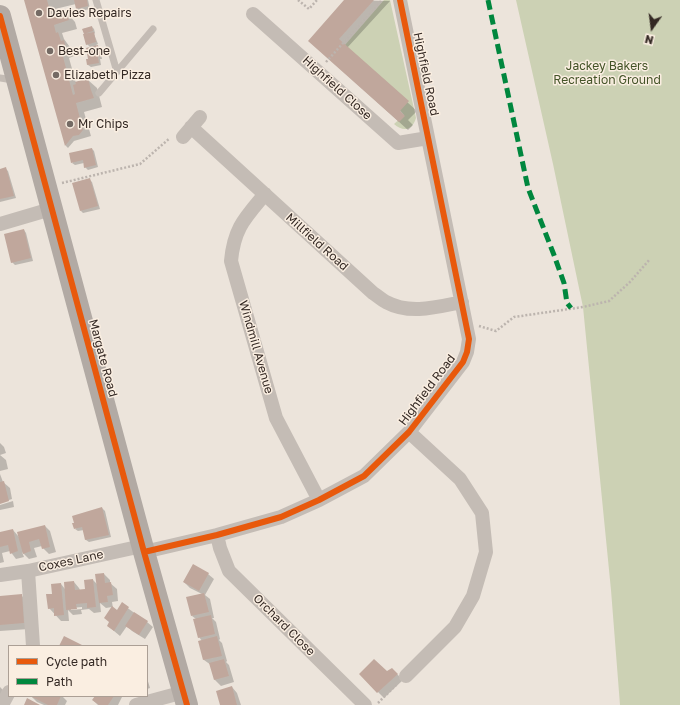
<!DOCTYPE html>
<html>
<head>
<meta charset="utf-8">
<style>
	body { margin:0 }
	#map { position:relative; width:680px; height:705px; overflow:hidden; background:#ece4db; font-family:"Golos Text",sans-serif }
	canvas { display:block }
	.legend { position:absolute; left:8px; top:645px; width:140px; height:52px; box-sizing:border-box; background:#faeee1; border:1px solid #ab9f95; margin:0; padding:5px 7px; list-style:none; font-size:12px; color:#342924 }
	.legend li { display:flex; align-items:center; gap:8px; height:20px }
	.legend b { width:20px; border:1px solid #ab9f95 }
	.north { position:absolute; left:632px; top:8px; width:40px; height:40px; -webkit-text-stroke:3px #faeee1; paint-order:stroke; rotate:194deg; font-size:11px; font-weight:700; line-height:16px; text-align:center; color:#342924 }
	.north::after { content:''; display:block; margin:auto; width:14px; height:18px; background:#342924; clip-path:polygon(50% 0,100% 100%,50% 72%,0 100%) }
</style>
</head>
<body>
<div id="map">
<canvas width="680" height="705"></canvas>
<ul class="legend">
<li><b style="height:5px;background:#e8590c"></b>Cycle path</li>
<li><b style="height:5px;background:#00873e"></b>Path</li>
</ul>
<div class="north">N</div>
</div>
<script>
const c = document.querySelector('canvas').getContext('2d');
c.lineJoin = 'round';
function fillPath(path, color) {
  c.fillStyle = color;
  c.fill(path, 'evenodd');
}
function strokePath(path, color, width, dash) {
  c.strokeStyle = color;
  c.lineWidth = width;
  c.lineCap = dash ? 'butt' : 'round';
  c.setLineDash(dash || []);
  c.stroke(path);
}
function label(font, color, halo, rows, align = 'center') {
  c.font = font + ' "Golos Text",sans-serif';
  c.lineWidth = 3;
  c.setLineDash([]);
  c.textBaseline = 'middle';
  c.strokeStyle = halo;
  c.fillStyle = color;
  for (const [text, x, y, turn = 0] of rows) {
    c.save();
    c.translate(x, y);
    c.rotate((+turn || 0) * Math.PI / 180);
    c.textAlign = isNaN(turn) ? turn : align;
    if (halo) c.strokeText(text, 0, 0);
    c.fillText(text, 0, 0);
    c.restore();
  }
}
const green = new Path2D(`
	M384,0H390L416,118C412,131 403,132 394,124L404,115L345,45Z
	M516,0H680V705H620L611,590L583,307L553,164Z`);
const shadow = new Path2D(`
	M25,0H88L90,9L80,11L77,9L76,4L55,9L57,16L67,13L75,22L77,29L62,33L64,39L72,50L74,56L69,58L76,83L88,80L97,88L102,107L84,112L91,136L74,141L68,148L66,146Z
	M346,0L390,1L347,48L417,111L408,120L413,125L408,130L318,49Z
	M92,27L94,29L95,33L94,34L98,44L96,45L100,49L102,59H100L101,65L91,67L88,65L87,60H90L91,48L87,44L83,29Z
	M92,149L94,151L98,167L88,170L85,167L84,163L75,165L72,163Z
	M5,168L8,171L16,198L0,202V170Z
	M89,179L92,182L100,209L83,213L81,211Z
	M24,230L26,233L33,261L15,265L12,262Z
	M0,443L4,447L6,453L0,455L6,460L8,469L0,471Z
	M0,474L3,482L10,488L12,499L0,503Z
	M13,501L14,507L0,510V505Z
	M102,508L105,511L111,537L89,542L86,540L84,530L78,531L75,529Z
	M45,526L50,531L56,552L49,554L43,548L42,546L34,548L37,557L29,559L22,552L24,557L16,559L10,551L2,553L4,562L0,563V534L13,530L19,537Z
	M104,574L110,580V583L117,589L118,601L112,602L113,608L117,611L122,604L147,622L153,627L145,639L132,631L127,626L120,636L108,626L110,623L112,607L106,608L100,603L101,612L94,613L89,609L81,610L82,614L73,615L68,610L69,621H61L49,608L53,595L61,584L65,589L74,582L79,588L80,590H86L93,580L98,585ZM82,607V609L71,610V608Z
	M208,574L214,579L205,595L210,599L214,618H212L216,622L220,639L219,640L222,643L227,661L226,662L229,665L234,682L221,686L215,680L211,665L204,660L200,641H202L199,637L196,619L192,616L202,594L190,588L184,582Z
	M21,595L27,601L29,629L0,631V597Z
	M392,669L403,680L384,698L360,674L387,673Z
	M147,678L150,688L147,689Z
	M0,687L6,693L0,704Z
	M232,687L237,693L241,705H221Z
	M31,696H62L67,701L65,705H44L37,702Z
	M96,696H121L122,697L118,705H98L93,700Z`);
const building = new Path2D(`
	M24,0H47L52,17L67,12L69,20L54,25L56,33L58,32L61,41L64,40L66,48L61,49L73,95L75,94L73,85L76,84L75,82L88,78L91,90L94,98L76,103L83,130L79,135L73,136L65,146Z
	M74,0H87L88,6L76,9Z
	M344,0H374L339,39L409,101L400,111L405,116L399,122L308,41Z
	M92,26L93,31L84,34L82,29Z
	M94,32L96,42L86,45L83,34Z
	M98,45L100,56L98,57L99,63L87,65L86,59H88L86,48Z
	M92,148L96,165L84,168L83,160L71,163L69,153Z
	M6,167L14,196L0,199V169Z
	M90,178L98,206L80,211L72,183Z
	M24,229L31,258L11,263L4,234Z
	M4,481L9,501L0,504V482Z
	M102,507L109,535L85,540L82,527L74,529L72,523H74L72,516Z
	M45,525L50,547L42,549L39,539L29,542L31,551L23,554L17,532Z
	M13,529L18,551L10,554L8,545L0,547V532Z
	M193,564L209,573L199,591L183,582Z
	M104,573L105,583L111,582L113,595L107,596L108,602L99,603L95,574Z
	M93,579L96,607L87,608V603L76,604L77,609L66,610L64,582L74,581L75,590L85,589L84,580Z
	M61,583L64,615L54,616V608L48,609L46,594H52L51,584Z
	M204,593L209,612L191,616L186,597Z
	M22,594L24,623L0,625V596Z
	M122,602L129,607L114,631L107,626L109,622L104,618L112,606L117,610Z
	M134,612L148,621L139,635L125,626Z
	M211,615L215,634L198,638L193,619Z
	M64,636L84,646H59Z
	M217,636L222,656L203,660L198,641Z
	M224,659L229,676L214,680L209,663Z
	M374,659L387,671L392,668L398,674L377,693L359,674Z
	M232,686L237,705H220L216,691Z
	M30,696H61L57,705H48Z
	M95,696H114L108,705H99L92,700Z
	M27,698L40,705H24Z`);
const path = new Path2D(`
	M298,0L309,9L317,0
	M326,62L382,0
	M62,183L140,164L170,138
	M479,326L496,331L514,317L583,307L609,301L630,282L650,259
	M378,703L397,684`);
const service = new Path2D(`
	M96,0L117,72
	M0,78L13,80
	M99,93L153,29`);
const minor = new Path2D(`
	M253,14L398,143L428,138
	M191,127L373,293C378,296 382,300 386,302C410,315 437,307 462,302
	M183,137L200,117
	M265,194C245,218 234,228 231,261L276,418L319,500
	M0,224L51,209
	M217,535L220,548L229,571L365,705
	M144,552L217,535L281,517L319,500L364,476L409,432L463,362L467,352L469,339L400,0
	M28,571L33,646
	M0,575L28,571L142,546
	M406,676L455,627L473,596L486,552L482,513L460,479L409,432
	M2,705L9,692
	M136,705L184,692`);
const primary = new Path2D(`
	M0,16L144,552L187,705`);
const quiet = new Path2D(`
	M488,0L528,188L554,255L564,283L567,303L571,308`);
const cycleway = new Path2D(`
	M0,16L144,552L187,705
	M144,552L217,535L281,517L319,500L364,476L409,432L463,362L467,352L469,339L400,0`);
const markers = [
	[39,13,4,"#746a64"],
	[50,51,4,"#746a64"],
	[56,75,4,"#746a64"],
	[70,124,4,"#746a64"]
];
const poiNames = [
	["Davies Repairs",47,13],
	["Best-one",58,51],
	["Elizabeth Pizza",64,75],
	["Mr Chips",78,124]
];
const parkNames = [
	["Jackey Bakers",607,66],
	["Recreation Ground",607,80]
];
const streetNames = [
	["Highfield Road",426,74,78],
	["Highfield Close",337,88,42],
	["Millfield Road",317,242,42],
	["Windmill Avenue",256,347,74],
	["Margate Road",103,358,75],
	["Highfield Road",427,390,-53],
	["Coxes Lane",71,561,-12],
	["Orchard Close",284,625,45]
];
fillPath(green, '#ccd1b4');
fillPath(shadow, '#0003');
fillPath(building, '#c0a79c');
strokePath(path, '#bcb4ae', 2.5, [2, 2]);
strokePath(service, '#c4bcb5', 7);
strokePath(minor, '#c4bcb5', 14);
strokePath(primary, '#b2aaa4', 22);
strokePath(quiet, '#00873e', 5, [10, 5]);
strokePath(cycleway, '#e8590c', 6);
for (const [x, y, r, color] of markers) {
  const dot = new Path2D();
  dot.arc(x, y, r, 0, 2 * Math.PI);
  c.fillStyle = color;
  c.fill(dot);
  strokePath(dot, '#faeee1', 1.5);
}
label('12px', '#342924', '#faeee1', poiNames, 'left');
label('12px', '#435327', '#faeee1', parkNames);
label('12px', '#342924', '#faeee1', streetNames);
</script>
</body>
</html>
